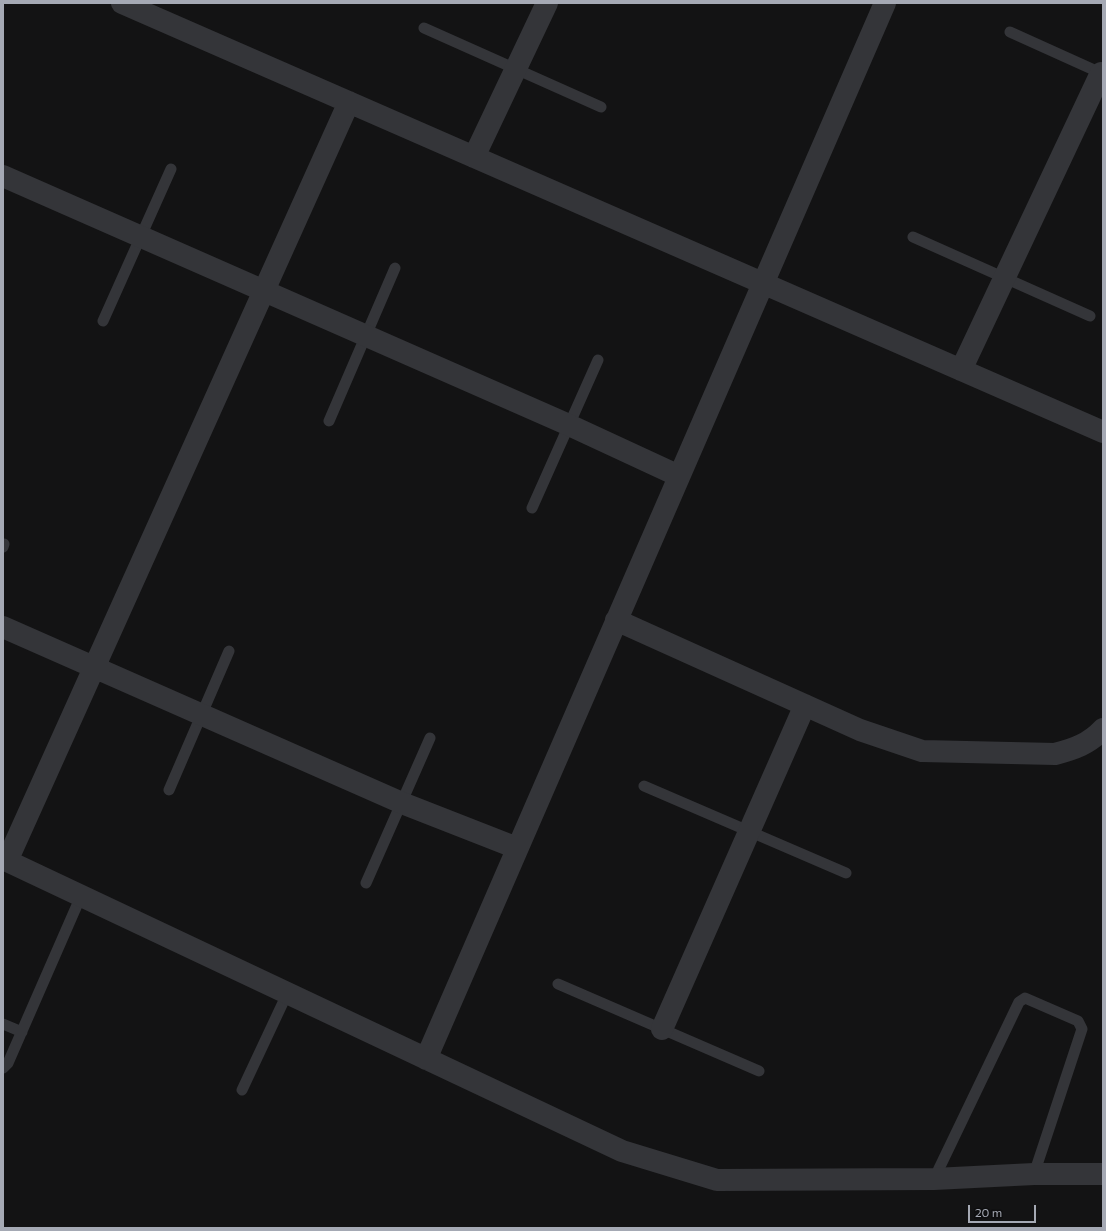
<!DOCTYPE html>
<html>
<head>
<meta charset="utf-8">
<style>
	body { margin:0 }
	#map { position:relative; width:1106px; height:1231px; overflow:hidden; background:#131314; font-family:Commissioner,sans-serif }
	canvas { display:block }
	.frame { position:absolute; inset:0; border:4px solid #a5a9b4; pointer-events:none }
	.scale { position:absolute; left:968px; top:1205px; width:68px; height:18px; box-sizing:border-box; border:2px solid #a5a9b4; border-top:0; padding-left:5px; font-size:12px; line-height:14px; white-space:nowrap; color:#a5a9b4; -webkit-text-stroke:3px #0e0e0f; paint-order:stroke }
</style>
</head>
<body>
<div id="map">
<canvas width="1106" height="1231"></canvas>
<div class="frame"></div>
<div class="scale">20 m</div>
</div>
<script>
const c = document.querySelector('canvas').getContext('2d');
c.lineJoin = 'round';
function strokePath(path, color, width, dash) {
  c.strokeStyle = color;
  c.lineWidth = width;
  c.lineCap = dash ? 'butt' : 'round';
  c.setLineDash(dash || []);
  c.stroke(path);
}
const service = new Path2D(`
	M424,28L601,107
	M1010,32L1103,74
	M913,237L1090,316
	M103,321L171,169
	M329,421L395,268
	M532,508L598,360
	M3,547L4,544
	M644,786L846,873
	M169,790L229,651
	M366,883L430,738
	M558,984L759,1071
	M3,1024L22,1032
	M3,1068L8,1063L81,896
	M242,1090L287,994
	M934,1179L1019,1002L1025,998L1078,1021L1082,1029L1034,1174`);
const minor = new Path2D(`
	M122,3L1103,432
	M474,157L547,3
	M3,176L569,425L679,476
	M961,370L1101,73
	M616,620L860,730L922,751L1055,754C1074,749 1089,744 1103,729
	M3,627L402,803L517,848
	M3,859L622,1151L717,1180L934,1179L1034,1174H1103
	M7,861L349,102
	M662,1029L805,705
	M426,1059L885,3`);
strokePath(service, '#343539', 11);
strokePath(minor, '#343539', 22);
</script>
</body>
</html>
